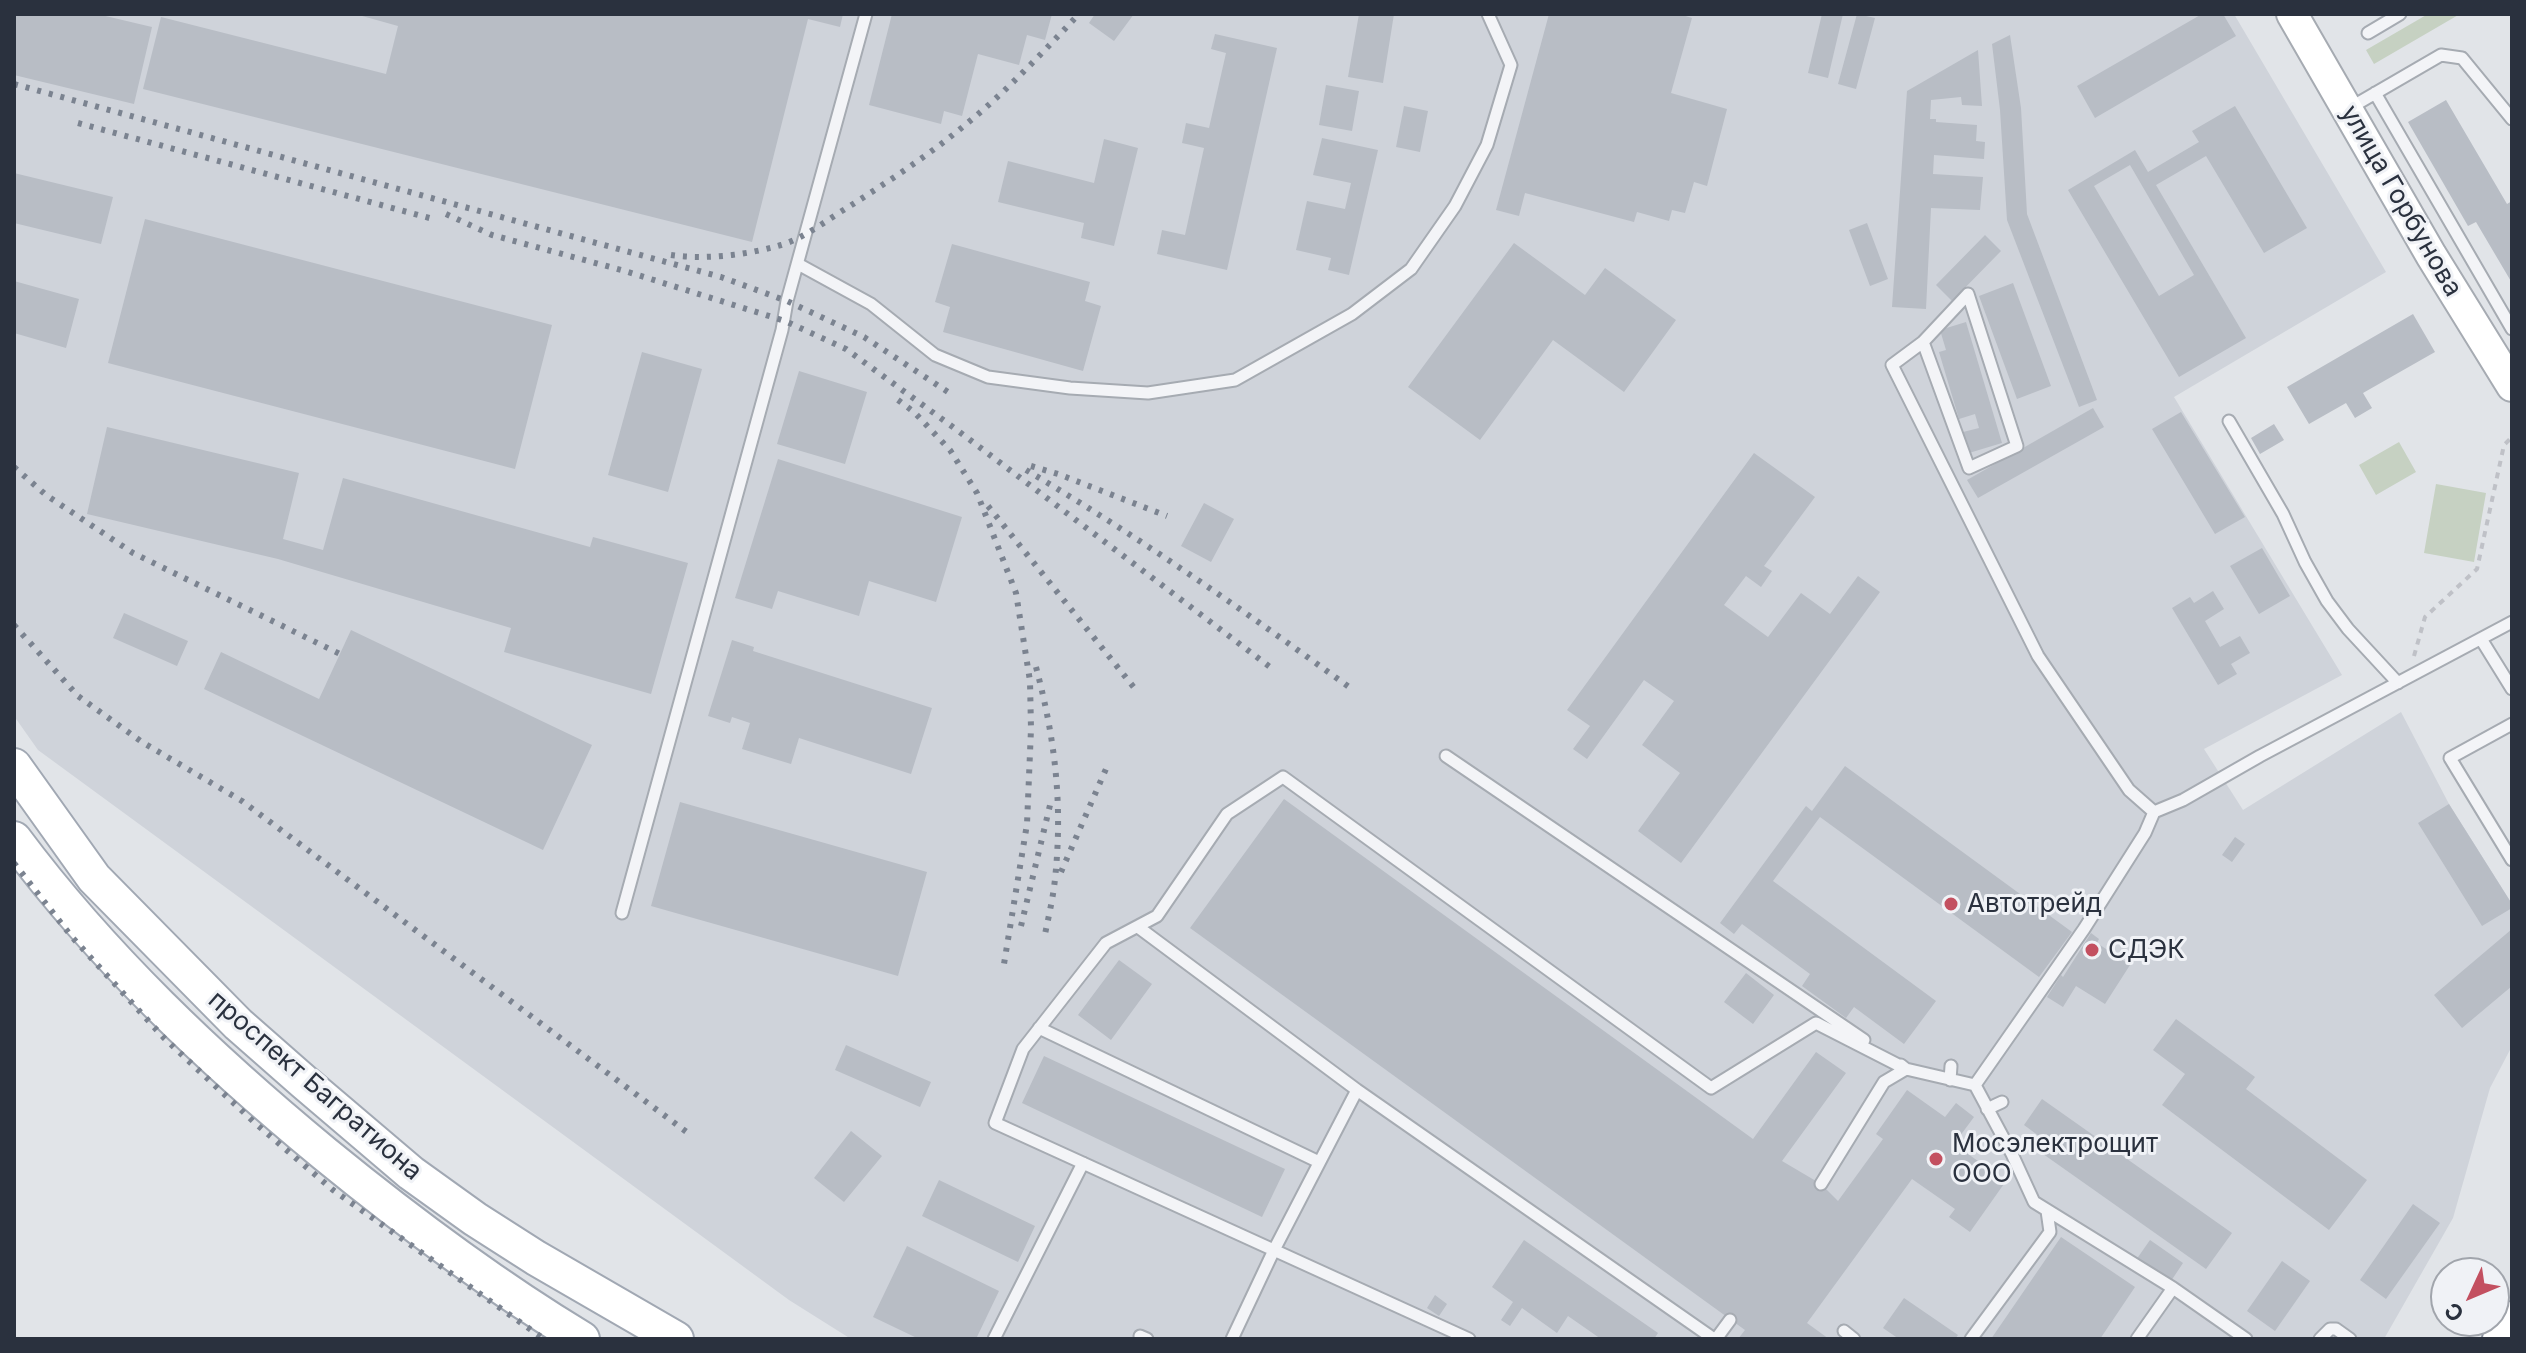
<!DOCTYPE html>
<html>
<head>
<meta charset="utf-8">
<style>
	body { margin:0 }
	#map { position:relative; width:2526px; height:1353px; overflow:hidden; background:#e1e4e8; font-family:Inter,sans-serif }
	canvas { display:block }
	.frame { position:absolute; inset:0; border:16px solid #2a313e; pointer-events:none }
	.north { position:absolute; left:2430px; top:1257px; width:80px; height:80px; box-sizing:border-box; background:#f0f2f6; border:2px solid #a1a5ac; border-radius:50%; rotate:226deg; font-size:22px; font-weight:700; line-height:32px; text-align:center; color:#2a313e }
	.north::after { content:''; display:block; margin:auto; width:28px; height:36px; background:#c35060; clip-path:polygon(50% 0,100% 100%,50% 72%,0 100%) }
</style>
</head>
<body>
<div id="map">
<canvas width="2526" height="1353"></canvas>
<div class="frame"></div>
<div class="north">С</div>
</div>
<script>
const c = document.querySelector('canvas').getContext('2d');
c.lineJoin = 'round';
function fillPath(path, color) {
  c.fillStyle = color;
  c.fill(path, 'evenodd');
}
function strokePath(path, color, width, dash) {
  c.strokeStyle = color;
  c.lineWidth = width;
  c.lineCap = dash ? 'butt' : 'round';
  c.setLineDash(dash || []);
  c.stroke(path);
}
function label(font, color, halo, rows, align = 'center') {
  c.font = font + ' Inter,sans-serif';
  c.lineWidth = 6;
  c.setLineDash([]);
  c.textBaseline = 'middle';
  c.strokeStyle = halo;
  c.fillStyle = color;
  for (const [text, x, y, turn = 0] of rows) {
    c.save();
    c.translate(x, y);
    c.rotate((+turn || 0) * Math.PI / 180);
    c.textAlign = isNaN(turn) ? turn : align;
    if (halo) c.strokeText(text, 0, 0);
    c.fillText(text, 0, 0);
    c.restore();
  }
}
const built = new Path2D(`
	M14,14H2234L2386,272L2174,397L2342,675L2204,749L2243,810L2401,712L2449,804L2512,904V1046L2490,1088L2453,1218L2384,1339H851L789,1300L38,750L14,716Z`);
const green = new Path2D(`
	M2428,14H2460L2374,64L2366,50Z
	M2399,442L2416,472L2376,495L2359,465Z
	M2436,484L2486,493L2474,562L2424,553Z`);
const building = new Path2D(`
	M14,14H97L152,27L134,104L14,75Z
	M355,14H843L840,27L808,19L752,242L143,89L161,17L386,74L398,26Z
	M892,14H1052L1045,40L1027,35L1019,65L978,54L962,116L944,111L941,124L869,105Z
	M1095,14H1134L1114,41L1089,23Z
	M1359,14H1394L1383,83L1348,77Z
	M1549,14H1679L1692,18L1671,93L1727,109L1707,186L1694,182L1685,213L1672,210L1669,221L1637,212L1634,222L1525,193L1519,216L1496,210Z
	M1822,14H1843L1828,78L1808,73Z
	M1857,14L1875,18L1856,89L1838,84Z
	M2202,14H2223L2236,36L2095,118L2077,86Z
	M1215,34L1277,48L1227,270L1157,254L1162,230L1185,235L1204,148L1182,143L1186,123L1209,128L1226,53L1211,49Z
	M2010,35L2021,108L2027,214L2097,400L2079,407L2007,220L2000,110L1992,44Z
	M1978,50L1982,106L1962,105L1961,97L1931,100L1930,119H1936V122L1977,125L1976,141L1985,142L1984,159L1934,155L1933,174L1983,177L1980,210L1931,208L1926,309L1892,307L1907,91Z
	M1326,85L1359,91L1352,131L1319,125Z
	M2446,100L2507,204L2512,201V283L2476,222L2468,226L2408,122Z
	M1404,106L1428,111L1420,152L1396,147Z
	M2235,106L2307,228L2264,253L2206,156L2156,185L2246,338L2179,377L2068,190L2135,150L2148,172L2199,142L2192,131ZM2130,165L2194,275L2159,296L2094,186Z
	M1322,138L1378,150L1349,275L1328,270L1331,258L1296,250L1307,201L1345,209L1351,183L1313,175Z
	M1104,139L1138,148L1114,246L1081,238L1084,223L998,202L1008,161L1094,183Z
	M14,173L113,197L101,244L14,223Z
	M145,219L552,325L515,469L108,363Z
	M1867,223L1888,279L1870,286L1849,230Z
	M1985,235L2001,251L1952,301L1936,285Z
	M1514,243L1585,295L1605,268L1676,320L1624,392L1553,340L1480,440L1408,387Z
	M952,244L1090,282L1085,301L1101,306L1083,371L943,332L950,307L935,302Z
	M14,281L79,299L66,348L14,333Z
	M2013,283L2051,386L2017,399L1979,296Z
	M2413,314L2435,352L2363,393L2372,408L2355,418L2346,403L2309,424L2287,387Z
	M1966,322L2002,443L1969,453L1963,432L1979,428L1975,414L1959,419L1939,352L1946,350L1940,330Z
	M642,352L702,369L668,492L608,475Z
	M799,371L867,392L845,464L777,444Z
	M2093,408L2104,427L1978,498L1967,480Z
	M2181,412L2245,517L2215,534L2152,429Z
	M2274,424L2284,440L2260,454L2251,438Z
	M107,427L299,473L283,539L323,550L343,478L590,547L593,537L688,563L651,694L504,652L511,628L278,559L87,514Z
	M1754,453L1815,497L1764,566L1772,571L1761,587L1746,576L1724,605L1768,637L1801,593L1830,614L1858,576L1880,592L1681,863L1638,831L1680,773L1642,745L1674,701L1644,680L1587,759L1573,749L1590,726L1567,710Z
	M778,459L962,517L936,602L869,581L859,616L778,591L772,609L735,598Z
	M1204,503L1234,519L1211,562L1181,546Z
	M2262,548L2290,596L2259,614L2230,566Z
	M2213,591L2224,609L2205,621L2220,647L2240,636L2250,653L2231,664L2237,674L2218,685L2172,608L2190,597L2194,603Z
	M124,613L188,641L177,666L113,638Z
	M351,630L592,745L543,850L204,689L221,652L319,699Z
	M732,640L754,647L753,651L932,708L911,774L799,738L791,764L742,749L750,723L732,717L730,723L708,716Z
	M1845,766L2072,932L2039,977L1820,817L1773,881L1936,1001L1904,1044L1854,1007L1846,1018L1802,986L1810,974L1742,924L1734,934L1720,923L1806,806L1812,811Z
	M1284,799L1753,1139L1816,1052L1846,1073L1782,1161L1821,1184L1838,1201L1883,1139L1876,1134L1907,1090L1945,1117L1956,1103L1974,1117L1954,1144L2006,1181L1970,1232L1949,1217L1955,1209L1912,1179L1807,1323L1829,1339H1738L1745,1330L1190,928Z
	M680,802L927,872L898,976L651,906Z
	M2449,804L2512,904V908L2482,926L2418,823Z
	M2235,837L2245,844L2232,862L2222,855Z
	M2512,929V986L2462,1028L2434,995Z
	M2091,933L2099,939L2097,943L2130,965L2105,1004L2076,986L2063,1007L2047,997L2061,975L2063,977Z
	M1119,960L1152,984L1111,1040L1078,1015Z
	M1746,973L1774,995L1753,1024L1724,1002Z
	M2176,1019L2255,1077L2246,1089L2367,1180L2329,1230L2162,1105L2185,1074L2153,1050Z
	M846,1045L931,1082L920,1107L835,1070Z
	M1044,1056L1285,1169L1262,1217L1022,1103Z
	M2042,1099L2232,1233L2206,1269L2036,1149L2043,1139L2024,1125Z
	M851,1131L882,1156L844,1202L814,1178Z
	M939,1180L1035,1226L1018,1262L922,1216Z
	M2413,1204L2440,1223L2386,1299L2360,1280Z
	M2061,1237L2135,1287L2100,1339H1991Z
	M1524,1240L1658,1333L1654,1339H1601L1568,1316L1557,1333L1522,1308L1510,1326L1501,1320L1513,1302L1492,1287Z
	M2150,1240L2183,1263L2169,1284L2136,1260Z
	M907,1246L999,1291L976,1339H919L873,1317Z
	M2282,1261L2310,1281L2275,1331L2247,1311Z
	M1435,1295L1447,1304L1439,1316L1427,1308Z
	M1904,1298L1958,1335L1955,1339H1899L1883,1328Z`);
const path = new Path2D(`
	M2414,656L2425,617L2477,569L2504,445L2512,437`);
const lane = new Path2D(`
	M2368,33L2400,14
	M2375,93L2512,329
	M2348,109L2441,55L2462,58L2512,119
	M798,264L871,304L935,355L988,377L1070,388L1148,393L1235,380L1352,314L1411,269L1455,206L1487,145L1511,65L1488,14
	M1923,342L1969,468L2017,446L1968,294L1923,342L1892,365L2038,656L2129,790L2154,812L2183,800L2260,756L2512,622
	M2229,421L2283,514L2305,562L2327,601L2348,629L2398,683
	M2481,639L2512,689
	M2512,724L2450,758L2512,860
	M1446,756L1864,1040
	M622,913L782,330L787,301L866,14
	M1138,927L1357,1090L1714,1339
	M1039,1028L1319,1162
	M1901,1065L1906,1069L1975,1085L2084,929L2145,833L2154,812
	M1950,1080L1951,1066
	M1975,1085L2012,1154L2034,1202L2173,1288L2137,1339
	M1987,1109L2002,1102
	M1821,1184L1884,1082L1906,1069
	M2173,1288L2246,1339
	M1844,1331L1854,1339
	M1140,1336L1147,1339
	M994,1339L1083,1163
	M1232,1339L1274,1250L1357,1090
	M1469,1339L995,1123L1023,1049L1106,943L1157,916L1227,814L1283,777L1711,1088L1816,1023L1906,1069
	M1716,1339L1730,1320
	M1971,1339L2050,1232L2047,1211
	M2320,1339L2330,1329H2336L2350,1339`);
const secondary = new Path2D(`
	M2292,14L2431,255L2512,386`);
const primary = new Path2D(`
	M14,766L94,878L238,1024L304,1082L411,1173L475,1219L536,1258L676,1339
	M14,839C102,957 211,1060 325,1154C407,1221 491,1284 582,1339`);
const highway = new Path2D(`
	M2503,1339L2512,1322`);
const rail = new Path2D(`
	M14,84L721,277L787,301L864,337L948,392
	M78,123L433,219
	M446,214L492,235L625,271L785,321L846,349L957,430L1274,670
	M671,255C705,260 747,255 781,245C805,238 828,219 850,206C889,181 929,155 965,125C1006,92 1043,52 1079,14
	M898,400L914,412L950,450L977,493L1016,593L1030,681L1031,729L1027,824L1004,964
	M1031,466L1058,474L1167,516
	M14,467L46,495L133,553L340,654
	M1026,470C1138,536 1244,611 1349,687
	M988,506L1136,690
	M14,625L78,696L142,742L242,801L688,1133
	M1036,667C1055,739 1063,804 1055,879C1053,899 1048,919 1044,939
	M14,863L72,937L164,1038L255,1123L333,1190L544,1339
	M1061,872L1109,762
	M1021,926L1051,801`);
const markers = [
	[1951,904,8,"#c35060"],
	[2092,950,8,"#c35060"],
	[1936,1159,8,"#c35060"]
];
const streetNames = [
	["улица Горбунова",2401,201,60],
	["проспект Багратиона",315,1086,41]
];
const poiNames = [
	["Автотрейд",1967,904],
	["СДЭК",2108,950],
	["Мосэлектрощит",1952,1144],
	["ООО",1952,1174]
];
fillPath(built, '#cfd3da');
fillPath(green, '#c6d1c2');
fillPath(building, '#b8bdc5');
strokePath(lane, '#a6abb2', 15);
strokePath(secondary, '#a6abb2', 34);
strokePath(primary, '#a1a8b3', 38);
strokePath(highway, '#89919e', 44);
strokePath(path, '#bfc1c7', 4, [6, 6]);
strokePath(lane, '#f3f4f7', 11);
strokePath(secondary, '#fff', 30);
strokePath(primary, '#fff', 34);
strokePath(highway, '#fff', 40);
strokePath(rail, '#7b8390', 6, [4, 8]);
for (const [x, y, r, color] of markers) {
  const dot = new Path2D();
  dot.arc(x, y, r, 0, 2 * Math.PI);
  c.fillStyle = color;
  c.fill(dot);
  strokePath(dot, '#f0f2f6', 3);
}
label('26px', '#2a313e', '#f0f2f6', streetNames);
label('26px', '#2a313e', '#f0f2f6', poiNames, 'left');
</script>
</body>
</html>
